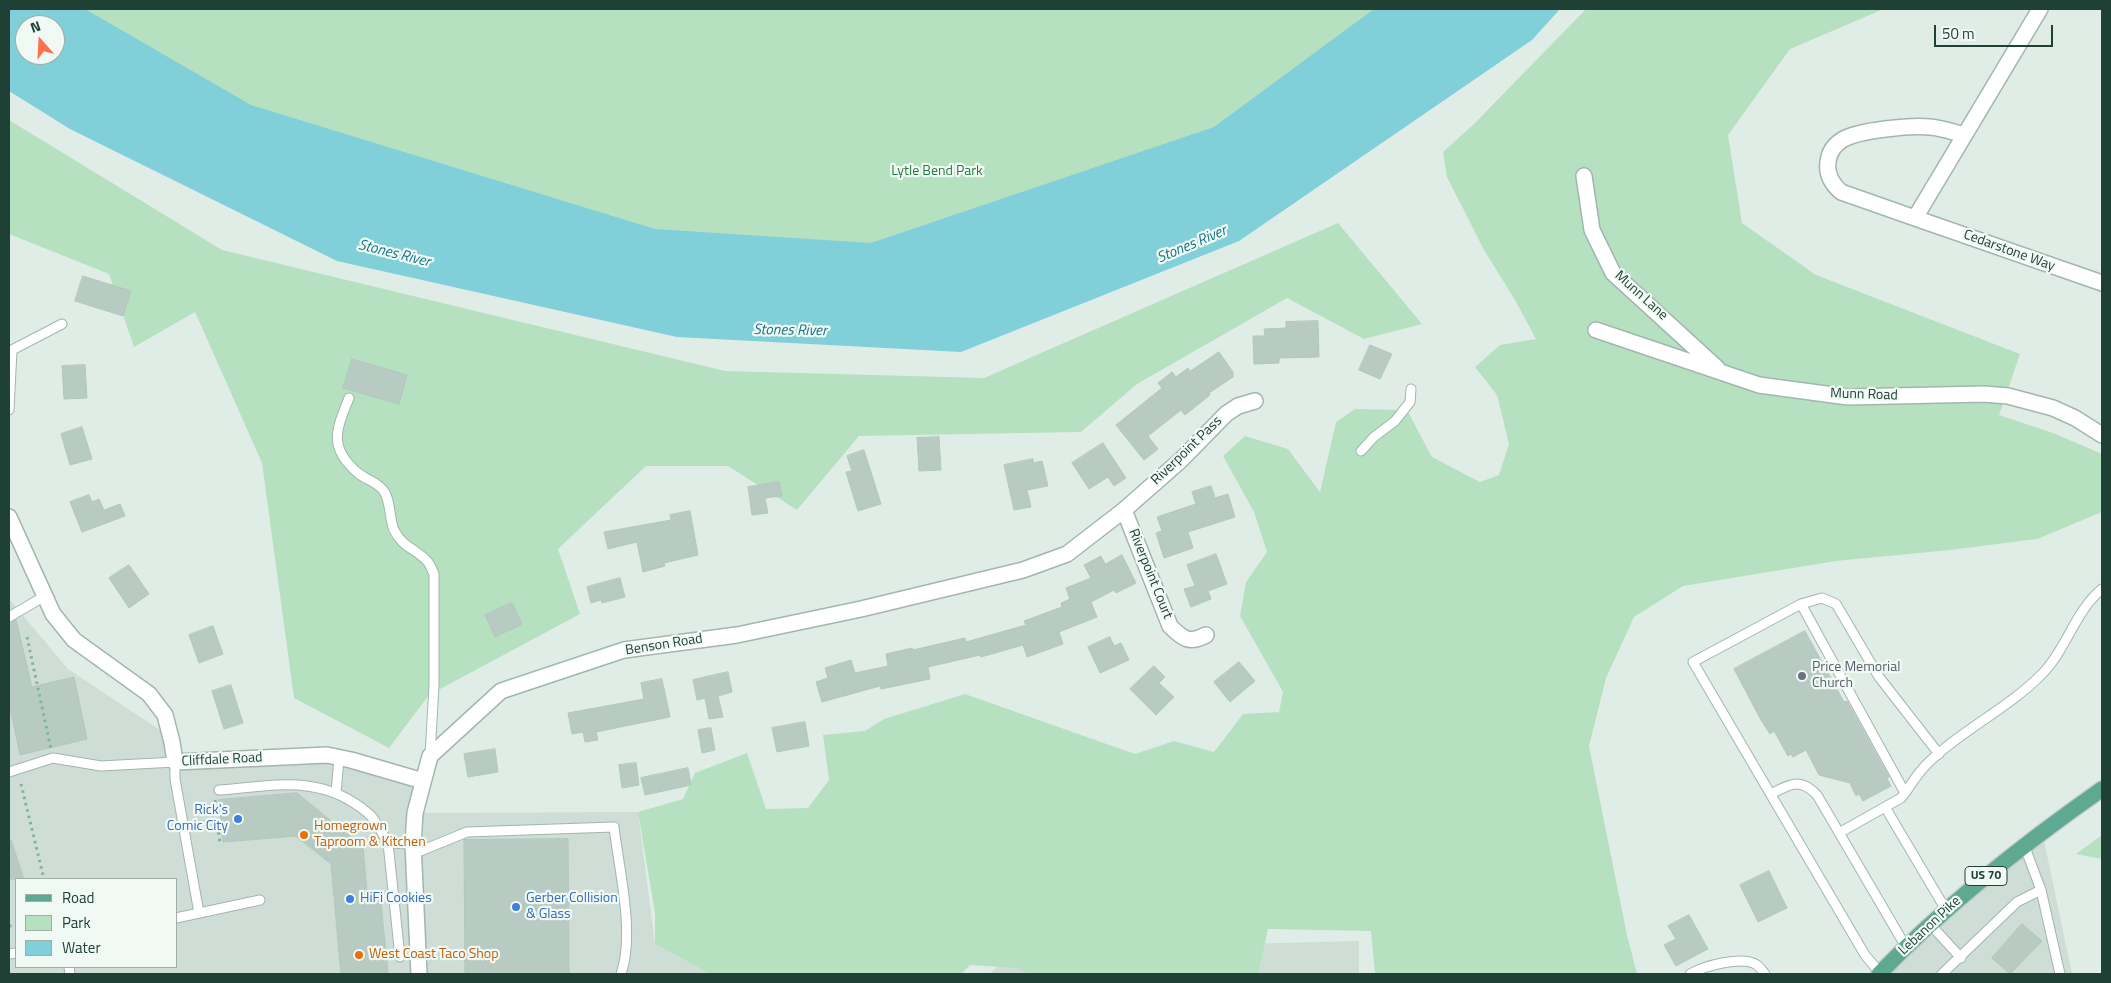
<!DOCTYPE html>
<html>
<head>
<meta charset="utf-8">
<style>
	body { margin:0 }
	#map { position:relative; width:2111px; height:983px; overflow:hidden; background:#e0ede7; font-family:"Titillium Web",sans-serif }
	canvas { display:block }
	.frame { position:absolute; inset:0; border:10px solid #1f4035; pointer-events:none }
	.legend { position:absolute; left:15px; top:878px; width:162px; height:90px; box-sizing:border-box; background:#f1f9f5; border:1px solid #9dafa8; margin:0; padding:6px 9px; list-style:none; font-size:15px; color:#1f4035 }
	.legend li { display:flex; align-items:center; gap:10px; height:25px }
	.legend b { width:25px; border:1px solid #9dafa8 }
	.north { position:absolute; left:15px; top:15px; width:50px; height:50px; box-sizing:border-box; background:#f1f9f5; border:1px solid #9dafa8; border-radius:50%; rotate:341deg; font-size:14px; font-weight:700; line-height:20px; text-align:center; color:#1f4035 }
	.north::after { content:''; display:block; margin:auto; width:18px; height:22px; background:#ff714c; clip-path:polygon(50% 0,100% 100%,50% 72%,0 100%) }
	.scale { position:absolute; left:1934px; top:25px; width:119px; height:22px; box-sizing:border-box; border:2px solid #1f4035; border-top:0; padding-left:6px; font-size:15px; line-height:18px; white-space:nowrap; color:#1f4035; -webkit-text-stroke:4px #f1f9f5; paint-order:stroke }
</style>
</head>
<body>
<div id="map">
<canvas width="2111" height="983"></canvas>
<div class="frame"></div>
<ul class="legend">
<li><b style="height:6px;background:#5fa892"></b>Road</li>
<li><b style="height:14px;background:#b6e1c0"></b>Park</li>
<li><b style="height:14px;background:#81cfd9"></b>Water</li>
</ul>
<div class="north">N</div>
<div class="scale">50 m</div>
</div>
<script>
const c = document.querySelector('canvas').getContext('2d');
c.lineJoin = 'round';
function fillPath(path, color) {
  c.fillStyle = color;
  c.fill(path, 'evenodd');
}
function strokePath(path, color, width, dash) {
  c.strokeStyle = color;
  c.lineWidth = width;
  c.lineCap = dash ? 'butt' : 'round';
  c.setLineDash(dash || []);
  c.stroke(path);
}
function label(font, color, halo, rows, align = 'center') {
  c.font = font + ' "Titillium Web",sans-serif';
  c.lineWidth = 4.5;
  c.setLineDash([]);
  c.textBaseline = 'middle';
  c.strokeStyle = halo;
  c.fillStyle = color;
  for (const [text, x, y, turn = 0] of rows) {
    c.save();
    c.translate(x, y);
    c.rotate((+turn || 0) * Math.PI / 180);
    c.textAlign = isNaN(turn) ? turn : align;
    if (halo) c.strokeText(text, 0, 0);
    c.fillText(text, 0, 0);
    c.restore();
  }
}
const built = new Path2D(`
	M11,601L68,669L163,732L175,762L327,755L423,781L415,813L638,812L655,944L710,974H9V602ZM16,879H176V967H16Z
	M2042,831L2072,974H1879Z
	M1359,941V974H990L1015,950Z`);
const green = new Path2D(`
	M9,9H1540L737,330L9,49ZM25,25H55V55H25Z
	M1586,9H1884L1790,49L1728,135L1742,223L1816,275L2020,354L1999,415L2053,433L2100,453L2102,455V512L2037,539L1950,550L1836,561L1683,586L1634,617L1606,678L1589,746L1627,935L1637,974H1375L1371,931L1268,929L1258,974H1029L1018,968L970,965L961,974H710L655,944V913L638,812L683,799L695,773L747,753L766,809L808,808L829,780L823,735L865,731L884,719L965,694L1135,754L1174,741L1214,752L1243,714L1279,712L1283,692L1240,616L1246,582L1267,552L1254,512L1223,456L1245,436L1288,449L1320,492L1336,422L1355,409L1407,410L1432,457L1480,482L1499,475L1509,444L1497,395L1475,367L1500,345L1536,339L1515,300L1484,250L1447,177L1443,152L1475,123Z
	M9,120L222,250L725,371L984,378L1338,223L1422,324L1364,339L1287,298L1137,384L1081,432L859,436L797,510L728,466H646L558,549L580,614L429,695L389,748L294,698L262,463L195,312L134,347L109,274L9,234Z
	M2102,835V859L2076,854Z`);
const water = new Path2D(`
	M9,9H85L251,105L655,229L871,243L1214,127L1374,9H1560L1532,40L1239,241L961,352L677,337L337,261L70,129L9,91ZM25,25H55V55H25Z`);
const building = new Path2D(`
	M83,276L131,291L123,316L75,301Z
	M1318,321L1319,357L1279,358V363L1254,364L1253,336H1265L1264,329L1286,328V322Z
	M1370,345L1392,354L1380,379L1359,370Z
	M1219,352L1233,372V377L1209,393L1210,395L1185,415L1181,410L1148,436L1158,449L1144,460L1116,425L1162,388L1158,383L1172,372L1176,377L1188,368L1190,371Z
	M352,359L407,375L399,404L343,388Z
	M85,365L87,398L64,399L62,366Z
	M82,427L92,459L70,465L61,434Z
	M939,437L941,470L919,471L917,438Z
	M1103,443L1126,478L1114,486L1108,477L1089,489L1072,463Z
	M864,450L881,504L858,511L846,472L852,471L847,456Z
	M1033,459V463L1042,461L1048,486L1027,490L1031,507L1014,510L1004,465Z
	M779,482L782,496L765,498L768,513L752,515L748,487Z
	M1211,486L1215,498L1228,494L1235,517L1188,532L1193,548L1164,558L1156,533L1162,531L1157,517L1196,504L1192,492Z
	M89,495L92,502L99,499L104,510L120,504L125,516L82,532L70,502Z
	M690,511L698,555L664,563L665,566L643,572L637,542L608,549L604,532L671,520L670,515Z
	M1216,554L1227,584L1208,591L1211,599L1191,607L1184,589L1195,586L1187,565Z
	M1122,555L1136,583L1116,593L1114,590L1091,602L1097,617L1059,632L1063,644L1027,657L1023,645L981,657L980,655L928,667L930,679L881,689L880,686L822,702L816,682L828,678L825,668L851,660L855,673L888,666L886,654L912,648L913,650L965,638L966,642L1026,625L1024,621L1062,607L1061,603L1070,599L1066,588L1091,578L1084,565L1101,556L1105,564Z
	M129,565L149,594L129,608L109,578Z
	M620,578L625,597L602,603L601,600L591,603L587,587Z
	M512,603L522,624L495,637L485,615Z
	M16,620L32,687L74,677L87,739L20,755L9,702V623Z
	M213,626L223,654L199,663L189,635Z
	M1805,631L1844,702L1847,701L1889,777L1887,779L1891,786L1863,801L1859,794L1856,796L1850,783L1819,775L1806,750L1793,757L1791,754L1788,756L1774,731L1770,734L1761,720L1734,669Z
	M1110,637L1114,646L1121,643L1129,660L1100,673L1088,647Z
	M1239,662L1255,681L1230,702L1214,682Z
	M1154,666L1165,677L1159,683L1174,697L1156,715L1130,689Z
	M728,672L732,692L718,696L723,717L709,719L705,698L697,700L693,680Z
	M662,679L670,717L596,732L598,740L585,742L583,732L572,734L568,713L644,699L641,683Z
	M231,685L243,723L224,729L212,691Z
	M805,722L809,746L777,752L772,728Z
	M711,728L715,750L702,753L698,730Z
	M495,749L498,772L468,777L464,754Z
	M636,763L639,785L622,788L619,765Z
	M688,768L691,785L645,795L641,778Z
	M297,793L363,847L368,904L381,903L388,974H341L331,864L296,836L223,842L219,800Z
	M568,839L569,974H465L464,840Z
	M11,840L24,879H9V841Z
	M1769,871L1787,908L1758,922L1740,885Z
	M1689,915L1708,949L1676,966L1664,945L1676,939L1668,926Z
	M2022,924L2042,941L2010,974L1992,958Z`);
const path = new Path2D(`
	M27,637L51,749
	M21,784L44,879
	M215,800L220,844
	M9,926L16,925`);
const lane = new Path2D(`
	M349,398C336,430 328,448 358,473C366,480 376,481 383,490C391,500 389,518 394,530C402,547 416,549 427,561C430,564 432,570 434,574V685L430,756
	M9,410L12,350L62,324
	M1361,451L1374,437L1395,421L1410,402L1411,389
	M1801,604L1822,598L1836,604L1879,677L1939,754
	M9,617L45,596
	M9,772L53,758L101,766L175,762V779L199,913
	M219,790C275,786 322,773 369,814C377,821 382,834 388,843L413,844
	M336,793L339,758
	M1905,793C1912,783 1918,773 1926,765C1961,730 2008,709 2043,673C2067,648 2075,611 2102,589
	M1771,794C1790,784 1800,777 1817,795L1906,947
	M1839,833L1885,807
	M388,843L400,957
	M2024,845L2041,890L2060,974
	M413,854L467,832L614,827C619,870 635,933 621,974
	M176,918L260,900
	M1930,924L1961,958
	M9,954L16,953
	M69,967L70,974
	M1690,974C1704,966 1743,955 1757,965C1760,967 1763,972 1765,974
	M1881,974L1865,955L1693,662L1801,604L1905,793L1901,798L1885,807L1946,910
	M1942,974L2017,902L2041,890`);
const street = new Path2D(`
	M2040,9L1915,218L2102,283
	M1584,176L1592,230L1613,273L1717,368
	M1915,218L1841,192C1832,184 1826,175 1828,162C1829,153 1834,145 1842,140C1858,130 1912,125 1930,127C1942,128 1953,132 1964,135
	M1596,330L1759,385L1848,397L1984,394L2008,396L2053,408L2075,418L2102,435
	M1124,510L1170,626C1183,639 1189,644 1206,635
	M9,517L53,614L74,640L149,694L165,715L172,742L175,762L327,755L351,760L423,781
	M419,974L413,844L415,813L430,756L501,691L624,650L737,635L861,609L1023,570L1067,554L1124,510L1181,460L1226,414L1238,406L1255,401`);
const primary = new Path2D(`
	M1879,974C1947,904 2022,845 2102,789`);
const markers = [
	[1802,676,5,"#6b7280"],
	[238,819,5,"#3f7fe0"],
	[304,835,5,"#e8710a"],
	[350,899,5,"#3f7fe0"],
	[516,907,5,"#3f7fe0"],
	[359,955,5,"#e8710a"]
];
const shields = [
	[1986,876,42]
];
const shieldNames = [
	["US 70",1986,876]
];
const parkNames = [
	["Lytle Bend Park",937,172]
];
const streetNames = [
	["Cedarstone Way",2009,251,20],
	["Munn Lane",1641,296,42],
	["Munn Road",1864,395,2],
	["Riverpoint Pass",1187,451,-44],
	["Riverpoint Court",1150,574,68],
	["Benson Road",664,645,-9],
	["Cliffdale Road",222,760,-3],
	["Lebanon Pike",1930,926,-43]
];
const worshipNames = [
	["Price Memorial",1812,668],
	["Church",1812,684]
];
const shopNames = [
	["Rick's",228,811,"right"],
	["Comic City",228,827,"right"],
	["HiFi Cookies",360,899],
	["Gerber Collision",526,899],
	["& Glass",526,915]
];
const foodNames = [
	["Homegrown",314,827],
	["Taproom & Kitchen",314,843],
	["West Coast Taco Shop",369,955]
];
const waterNames = [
	["Stones River",1192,245,-23],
	["Stones River",394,254,14],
	["Stones River",790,331,1]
];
fillPath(built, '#ceddd6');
fillPath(green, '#b6e1c0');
fillPath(water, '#81cfd9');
fillPath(building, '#b8cbc2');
strokePath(building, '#b2c7bd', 1);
strokePath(lane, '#a2b6ae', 11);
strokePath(street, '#a2b6ae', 18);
strokePath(primary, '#c0cac6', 18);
strokePath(path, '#7db4a1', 3, [2.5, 4]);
strokePath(lane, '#fff', 9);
strokePath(street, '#fff', 15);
strokePath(primary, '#5fa892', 15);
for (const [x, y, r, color] of markers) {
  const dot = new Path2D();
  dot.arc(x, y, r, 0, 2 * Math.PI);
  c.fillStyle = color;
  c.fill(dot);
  strokePath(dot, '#f1f9f5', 2);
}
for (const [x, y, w] of shields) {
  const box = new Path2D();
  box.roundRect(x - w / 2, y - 9.5, w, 19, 4);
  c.fillStyle = '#f1f9f5';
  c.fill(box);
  strokePath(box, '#1f4035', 1);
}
label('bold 12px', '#1f4035', null, shieldNames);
label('14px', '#247b42', '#f1f9f5', parkNames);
label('14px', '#1f4035', '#f1f9f5', streetNames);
label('14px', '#5b616d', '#f1f9f5', worshipNames, 'left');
label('14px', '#366cbe', '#f1f9f5', shopNames, 'left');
label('14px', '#c56008', '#f1f9f5', foodNames, 'left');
label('italic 15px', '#117483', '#f1f9f5', waterNames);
</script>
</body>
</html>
